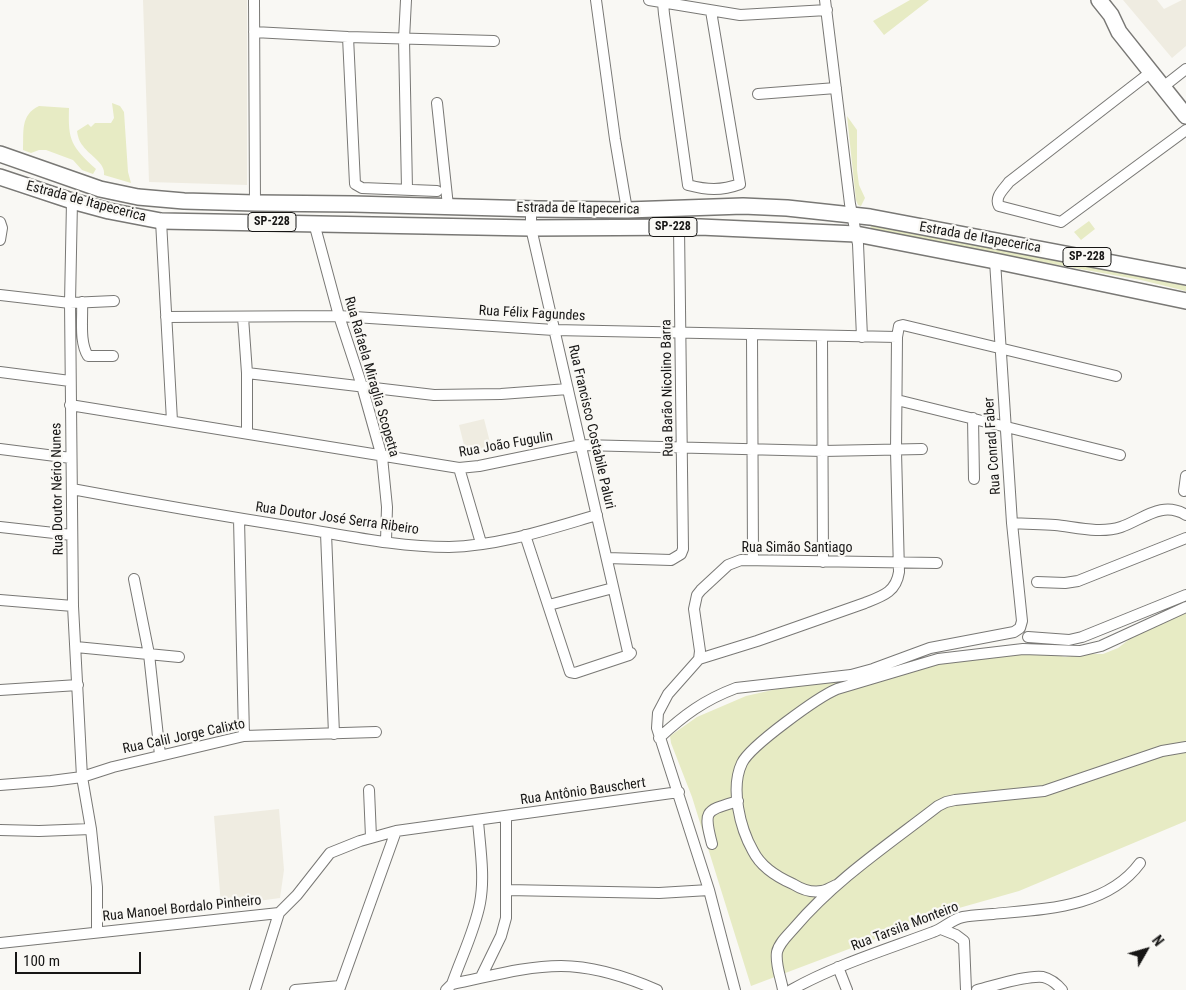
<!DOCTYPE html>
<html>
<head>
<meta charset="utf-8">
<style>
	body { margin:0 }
	#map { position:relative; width:1186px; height:990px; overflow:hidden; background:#f9f8f4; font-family:"Roboto Condensed",sans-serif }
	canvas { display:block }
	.north { position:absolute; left:1121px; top:925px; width:50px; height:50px; -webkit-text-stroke:4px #f9f8f4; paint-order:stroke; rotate:52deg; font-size:14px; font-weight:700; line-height:20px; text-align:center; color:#171615 }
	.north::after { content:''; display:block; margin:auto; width:18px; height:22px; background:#171615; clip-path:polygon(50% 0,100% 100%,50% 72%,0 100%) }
	.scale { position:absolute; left:15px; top:952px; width:126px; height:22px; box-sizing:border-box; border:2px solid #171615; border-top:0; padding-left:6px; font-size:15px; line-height:18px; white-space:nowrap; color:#171615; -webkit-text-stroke:4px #f9f8f4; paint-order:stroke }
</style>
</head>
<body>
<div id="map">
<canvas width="1186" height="990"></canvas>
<div class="north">N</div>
<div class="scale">100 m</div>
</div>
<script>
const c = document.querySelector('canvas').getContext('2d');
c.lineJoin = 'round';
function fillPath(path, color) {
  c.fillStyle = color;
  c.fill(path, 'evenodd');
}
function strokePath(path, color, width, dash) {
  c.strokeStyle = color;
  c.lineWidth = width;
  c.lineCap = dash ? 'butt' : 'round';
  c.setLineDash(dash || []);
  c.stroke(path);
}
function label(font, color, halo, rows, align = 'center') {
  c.font = font + ' "Roboto Condensed",sans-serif';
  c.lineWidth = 4.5;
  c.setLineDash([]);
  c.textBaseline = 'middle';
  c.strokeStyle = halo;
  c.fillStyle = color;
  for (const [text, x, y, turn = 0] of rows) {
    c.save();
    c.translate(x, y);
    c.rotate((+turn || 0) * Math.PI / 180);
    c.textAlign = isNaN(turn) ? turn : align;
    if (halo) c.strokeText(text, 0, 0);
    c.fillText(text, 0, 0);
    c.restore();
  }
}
const built = new Path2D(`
	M143,0H247V185L149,182Z
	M1123,0H1157L1164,9L1182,0H1186V46L1172,58Z
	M484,419L492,450L467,457L459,425Z
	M279,809L284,870L280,898L221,906L214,816Z`);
const green = new Path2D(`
	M910,0H929L884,35L873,21Z
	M112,103L120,106L124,112L128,172L131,183L104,175C106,163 89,155 83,146C79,141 78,137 77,131L88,124L91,127L95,123H111L114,118Z
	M39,106L69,108C68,141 71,146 96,169L93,174L82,170L73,160L46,150H39L31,153L23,150C24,132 20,115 39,106Z
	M847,116L857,130V170L859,185L865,198L861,206L858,205L856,200Z
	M1089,221L1095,229L1081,240L1074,232Z
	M874,225L1142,275L1186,286V291L1141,280L992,253L870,229L871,226Z
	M1186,600V821L1019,891L952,910L751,986L692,797L671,743L670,736L697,717L746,696L781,688L931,661L1038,650L1065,657L1084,654H1103L1118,648L1163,613Z`);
const street = new Path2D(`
	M254,0L255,203
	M406,0L404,39L407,189
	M596,0L615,139L627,210
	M649,0L740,15L827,10
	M825,0L850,204L858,244L862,337
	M663,3L664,14L688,185C707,190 721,191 740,184L711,11
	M254,32L348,37L494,41
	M348,37L355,184L362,188L437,191
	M1151,72L1009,182C1004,189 994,197 999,206L1061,222L1186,130
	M1163,87L1186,69
	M758,94L836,88
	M437,103L448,206
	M72,201L70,303L73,606L82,777L91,829L97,887V932
	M161,221L172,421
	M0,222L2,228L0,240
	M314,223L339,316L362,386L382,457L387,507L386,541
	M0,295L70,303L114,301
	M82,302C83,318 79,342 88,356H113
	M166,317L339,316L554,330L897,337
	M243,317L247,373V433
	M752,334L753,559
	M822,336L823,562
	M0,372L70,381
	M247,373L434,395L501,394L568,389
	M897,400L1120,455
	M70,405L459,468L479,466L581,445L823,451L922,449
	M973,418L974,479
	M0,449L71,458
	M459,468L481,543
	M72,489C147,503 223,516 299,528C348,536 399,547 449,547C499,546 549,529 597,515
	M1184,491L1186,476
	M239,519L244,736
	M1012,523C1026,524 1040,524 1055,525C1075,527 1100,534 1121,527C1142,520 1162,500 1186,515
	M0,527L72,535
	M326,533L334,734
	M525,535L570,672L575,673L629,655L631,653L628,652L531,228V209
	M607,558L671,560L681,554L683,549L679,227
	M134,579L149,654L160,755
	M1037,582L1065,583L1078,581L1186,538
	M0,600L73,606
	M549,605L613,588
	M1028,637L1069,640L1082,637L1186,595
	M76,647L179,657
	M699,659L757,641L865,603C883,596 896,592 899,572L896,451L897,337L899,326L903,325L1116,376
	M0,690L78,685
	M659,738C684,715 704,700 736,688L851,675L873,669L930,648L1014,632L1020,628L1022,621L1012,523L995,261
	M0,785L51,781L82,777L113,767L244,736L376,732
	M369,790L371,837
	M0,830L39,831L91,829
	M712,844C703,810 705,811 738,801
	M836,885C832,887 827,890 822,891C812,893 801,889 793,884C777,877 761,867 753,851C740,828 730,788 742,763C750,746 818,697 837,689L938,659L1023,649L1080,651L1101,646L1186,607
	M507,890L659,893L709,890
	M941,929L956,935L964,941L966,990
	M0,943L279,913L297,895L330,853L360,841L396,831L679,792
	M838,967L847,990
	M481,977L501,936L506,918V817
	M452,984C488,977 524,966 561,966C594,966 627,977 657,990
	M255,990L279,913
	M295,990L340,986
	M339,990L396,831
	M446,990L452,984C461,958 475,930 480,903C485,877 480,847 478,821
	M735,990L709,890L657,728L658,713L668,694L699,659L700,651L694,609L697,595L701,590L728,565L741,560L937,563
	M783,990C781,978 775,964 777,952C779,943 788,935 795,927C835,880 889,844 938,806L946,802L955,800L1044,791L1162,751L1186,747
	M791,990C836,965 885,950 933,932C943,929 952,919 963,917C973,915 983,915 993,914C1044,909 1107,908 1140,863
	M977,990C994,986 1026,975 1043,977C1051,979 1057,984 1062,990`);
const primary = new Path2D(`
	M1099,0L1111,15L1119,32L1186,116
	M0,154L100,189L138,197L184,201L255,203L353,204L537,209L627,210L743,206L787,208L870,217L1186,277
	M0,177L72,201L109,211L161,221L531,228L700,227L856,234L995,261L1186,301`);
const shields = [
	[272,222,48],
	[673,227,48],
	[1087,257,48]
];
const shieldNames = [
	["SP-228",272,222],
	["SP-228",673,227],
	["SP-228",1087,257]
];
const streetNames = [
	["Estrada de Itapecerica",86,202,15],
	["Estrada de Itapecerica",578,209,1],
	["Estrada de Itapecerica",980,238,10],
	["Rua Félix Fagundes",532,314,3],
	["Rua Rafaela Miraglia Scopetta",371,377,74],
	["Rua Barão Nicolino Barra",668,388,-91],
	["Rua Francisco Costabile Paluri",591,427,77],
	["Rua João Fugulin",506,445,-10],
	["Rua Conrad Faber",993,446,-94],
	["Rua Doutor Nério Nunes",58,489,-91],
	["Rua Doutor José Serra Ribeiro",337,519,8],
	["Rua Simão Santiago",797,548],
	["Rua Calil Jorge Calixto",184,737,-12],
	["Rua Antônio Bauschert",583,792,-8],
	["Rua Manoel Bordalo Pinheiro",182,909,-6],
	["Rua Tarsila Monteiro",905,927,-21]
];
fillPath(built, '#efece1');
fillPath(green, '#e7ebc4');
strokePath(street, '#797875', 12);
strokePath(primary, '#797875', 18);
strokePath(street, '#fff', 10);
strokePath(primary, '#fff', 15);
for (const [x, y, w] of shields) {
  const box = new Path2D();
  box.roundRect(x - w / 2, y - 9.5, w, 19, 4);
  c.fillStyle = '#f9f8f4';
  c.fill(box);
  strokePath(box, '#171615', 1);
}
label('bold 12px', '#171615', null, shieldNames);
label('14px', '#171615', '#f9f8f4', streetNames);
</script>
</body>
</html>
